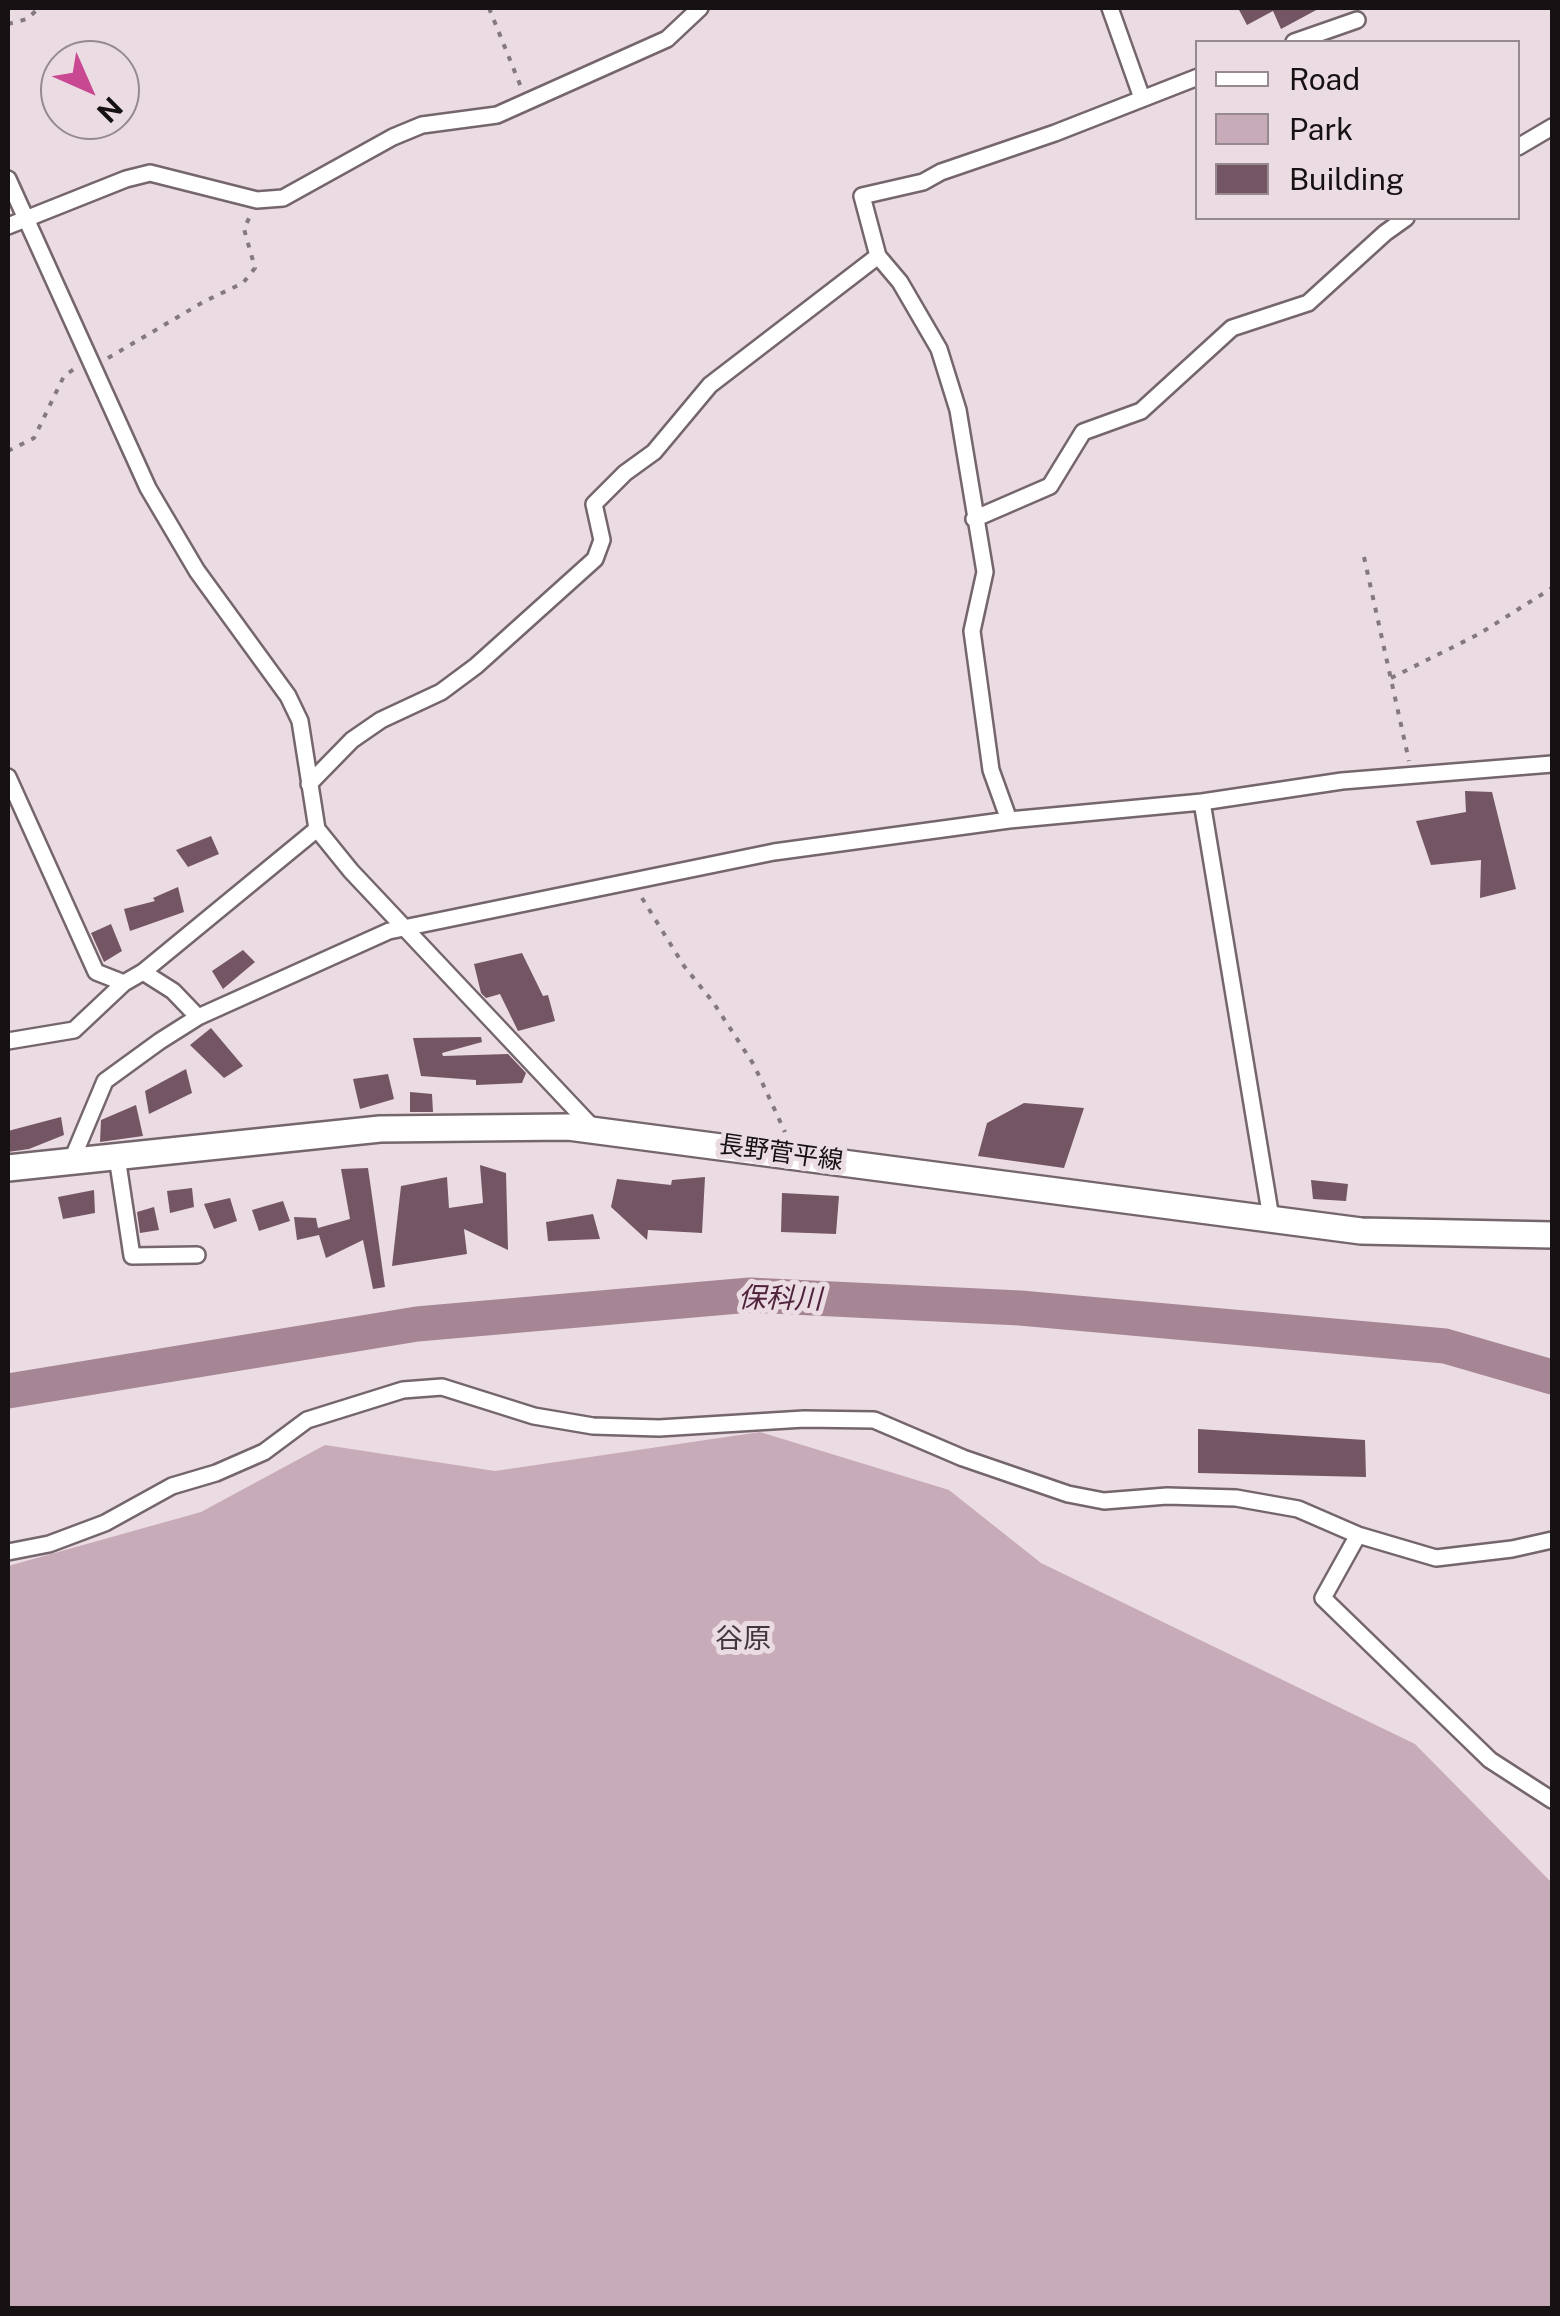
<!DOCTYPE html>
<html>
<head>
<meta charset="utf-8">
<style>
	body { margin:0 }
	#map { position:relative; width:1560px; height:2316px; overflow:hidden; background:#ebdbe3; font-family:"Public Sans",sans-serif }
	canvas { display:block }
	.frame { position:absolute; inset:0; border:10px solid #161113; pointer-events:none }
	.legend { position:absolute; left:1195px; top:40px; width:325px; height:180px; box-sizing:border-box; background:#ebdbe3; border:2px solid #968a90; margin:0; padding:12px 18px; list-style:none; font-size:30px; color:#161113 }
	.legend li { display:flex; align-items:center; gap:20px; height:50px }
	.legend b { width:50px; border:2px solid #968a90 }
	.north { position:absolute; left:40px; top:40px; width:100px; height:100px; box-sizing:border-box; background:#ebdbe3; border:2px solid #968a90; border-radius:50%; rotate:135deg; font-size:28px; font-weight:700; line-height:40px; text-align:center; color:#161113 }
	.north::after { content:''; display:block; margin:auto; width:35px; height:45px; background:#c84892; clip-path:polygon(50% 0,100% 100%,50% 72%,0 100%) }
</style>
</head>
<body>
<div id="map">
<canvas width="1560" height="2316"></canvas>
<div class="frame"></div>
<ul class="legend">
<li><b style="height:12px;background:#fff"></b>Road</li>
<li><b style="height:28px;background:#c8abb9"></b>Park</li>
<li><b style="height:28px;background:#735564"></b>Building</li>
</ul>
<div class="north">N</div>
</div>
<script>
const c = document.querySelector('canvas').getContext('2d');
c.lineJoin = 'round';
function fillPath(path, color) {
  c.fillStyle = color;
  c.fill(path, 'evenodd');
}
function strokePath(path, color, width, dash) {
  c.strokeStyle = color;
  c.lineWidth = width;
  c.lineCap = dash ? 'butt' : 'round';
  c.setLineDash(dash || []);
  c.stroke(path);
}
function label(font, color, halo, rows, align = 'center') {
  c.font = font + ' "Public Sans","Noto Sans JP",sans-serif';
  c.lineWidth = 10;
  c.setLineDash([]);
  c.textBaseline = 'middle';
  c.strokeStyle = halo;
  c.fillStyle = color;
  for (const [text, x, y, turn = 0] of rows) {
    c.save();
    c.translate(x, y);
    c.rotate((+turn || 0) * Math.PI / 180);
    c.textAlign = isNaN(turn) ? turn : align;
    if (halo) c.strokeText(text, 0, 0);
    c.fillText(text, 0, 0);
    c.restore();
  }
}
const green = new Path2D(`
	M760,1432L949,1490L1041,1563L1415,1744L1552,1883V2308H8V1566L201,1512L325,1445L495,1471Z`);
const river = new Path2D(`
	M8,1391L417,1324L750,1295L1020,1308L1445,1346L1552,1377`);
const building = new Path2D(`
	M1238,8H1320L1281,29L1273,11L1247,25Z
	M1465,791L1492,792L1516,889L1480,898L1481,860L1431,865L1416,821L1466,812Z
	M211,836L219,854L188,867L176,850Z
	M178,887L184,912L130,931L124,909L155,901L153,898Z
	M111,924L122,951L104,962L91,933Z
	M243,950L255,962L223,989L212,971Z
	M522,953L543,996L548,995L555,1021L518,1031L500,994L486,998L481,993L474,964Z
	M211,1028L243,1066L224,1078L190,1045Z
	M481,1037L482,1042L442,1053L443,1056L508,1054L526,1073L522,1083L476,1085V1080L421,1076L413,1038Z
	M186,1069L192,1093L149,1114L145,1091Z
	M388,1074L394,1099L360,1109L353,1079Z
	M410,1092L432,1094L433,1112H410Z
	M1024,1103L1084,1108L1064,1168L978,1156L987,1123Z
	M136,1105L143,1136L100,1142L101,1120Z
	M61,1117L64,1135L29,1149L8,1152V1131Z
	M480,1165L506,1173L508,1250L464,1229L467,1254L392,1266L401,1186L447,1177L449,1208L483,1203Z
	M368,1168L385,1287L373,1289L363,1240L326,1258L319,1235L297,1240L294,1217L316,1218L318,1228L350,1219L341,1169Z
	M705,1177L702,1233L648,1230L647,1240L611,1207L617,1179L671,1185L672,1180Z
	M1311,1180L1348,1184L1346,1201L1313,1199Z
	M192,1188L194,1207L170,1213L167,1191Z
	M94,1190L95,1213L63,1219L58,1197Z
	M782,1193L839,1196L836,1234L781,1232Z
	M230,1198L237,1221L214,1229L204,1204Z
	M283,1201L290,1221L259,1231L252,1210Z
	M154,1207L159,1230L140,1233L137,1212Z
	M593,1214L600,1239L548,1241L546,1222Z
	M1198,1429L1365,1440L1366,1477L1198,1473Z`);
const path = new Path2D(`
	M489,8L521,87
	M8,24L27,19L39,8
	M108,358L205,301L243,283L255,268L244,229L251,214
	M8,451L34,438L64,376L77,367
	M1364,557L1409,761
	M1391,678L1479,634L1552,588
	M642,898L684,966L713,1002L754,1065L785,1132`);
const street = new Path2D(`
	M1110,8L1142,98
	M1294,42L1357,20
	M1518,147L1552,127
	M8,179L148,488L197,571L288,696L300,721L317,829L351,871L594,1129
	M8,226L126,179L150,173L257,200L283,198L393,137L422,125L497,115L667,39L700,8
	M974,519L1050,486L1083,432L1141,411L1232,328L1308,303L1385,233L1406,218
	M8,777L96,972L124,983L143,972L317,829
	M309,784L352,740L381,720L441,692L476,666L595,559L602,540L594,504L625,473L654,452L710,385L878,256
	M1202,802L1271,1218
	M1009,820L991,770L972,631L985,572L958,410L939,349L900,282L878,256L862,196L923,182L941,172L1055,133L1198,77
	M143,972L173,991L198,1017
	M8,1041L74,1030L124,983
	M117,1157L132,1256L197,1255
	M71,1162L105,1081L160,1041L198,1017L389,931L774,852L1009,820L1202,802L1342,781L1552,764
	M1358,1535L1323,1598L1490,1760L1552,1800
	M8,1552L49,1544L105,1523L172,1486L216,1473L264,1452L307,1420L403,1390L442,1387L534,1416L593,1426L659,1428L804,1419L874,1420L963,1458L1068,1494L1104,1501L1167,1496L1236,1498L1298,1509L1358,1535L1436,1558L1512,1549L1552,1540`);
const primary = new Path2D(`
	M8,1168L380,1129L568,1127L1361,1231L1552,1235`);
const streetNames = [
	["長野菅平線",781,1153,8]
];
const waterNames = [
	["保科川",780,1299,1]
];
const neighbourhoodNames = [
	["谷原",743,1639]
];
fillPath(green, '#c8abb9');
strokePath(river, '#a68695', 35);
fillPath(building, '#735564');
strokePath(street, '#74666c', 20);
strokePath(primary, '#74666c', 30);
strokePath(path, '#84797e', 4, [5, 8]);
strokePath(street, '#fff', 15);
strokePath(primary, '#fff', 25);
label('25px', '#161113', '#ebdbe3', streetNames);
label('italic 28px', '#50233c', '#ebdbe3', waterNames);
label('28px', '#43373d', '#ebdbe3', neighbourhoodNames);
</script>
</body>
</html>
